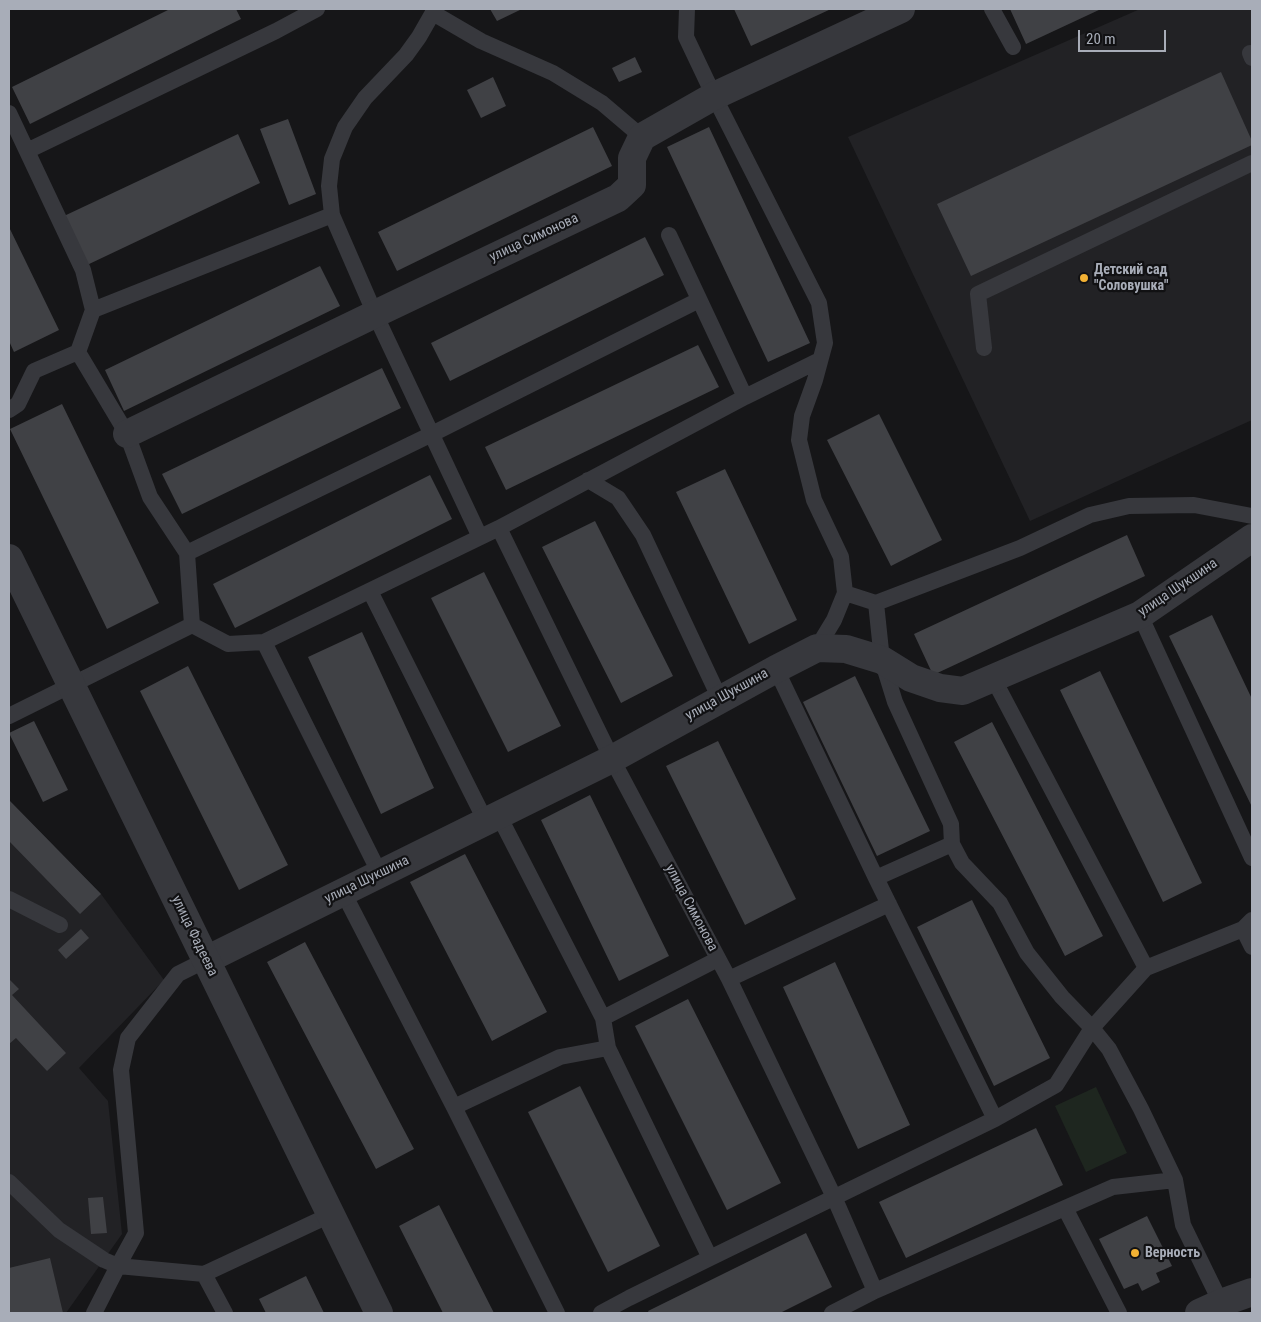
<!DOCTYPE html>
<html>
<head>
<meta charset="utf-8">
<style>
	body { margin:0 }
	#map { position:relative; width:1261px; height:1322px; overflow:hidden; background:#161618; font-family:"Roboto Condensed",sans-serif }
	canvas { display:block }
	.frame { position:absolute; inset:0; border:10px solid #a8adb8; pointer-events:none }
	.scale { position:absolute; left:1078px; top:30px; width:88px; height:22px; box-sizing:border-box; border:2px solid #a8adb8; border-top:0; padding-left:6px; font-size:15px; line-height:18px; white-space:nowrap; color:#a8adb8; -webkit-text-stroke:4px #111113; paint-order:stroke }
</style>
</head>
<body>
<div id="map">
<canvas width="1261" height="1322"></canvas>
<div class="frame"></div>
<div class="scale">20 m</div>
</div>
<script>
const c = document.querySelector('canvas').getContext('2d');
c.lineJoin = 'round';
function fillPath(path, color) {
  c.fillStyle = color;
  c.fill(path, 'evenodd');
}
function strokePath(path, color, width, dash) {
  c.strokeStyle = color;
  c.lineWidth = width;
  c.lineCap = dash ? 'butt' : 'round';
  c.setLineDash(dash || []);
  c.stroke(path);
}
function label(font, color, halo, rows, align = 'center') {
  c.font = font + ' "Roboto Condensed",sans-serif';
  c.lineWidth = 4.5;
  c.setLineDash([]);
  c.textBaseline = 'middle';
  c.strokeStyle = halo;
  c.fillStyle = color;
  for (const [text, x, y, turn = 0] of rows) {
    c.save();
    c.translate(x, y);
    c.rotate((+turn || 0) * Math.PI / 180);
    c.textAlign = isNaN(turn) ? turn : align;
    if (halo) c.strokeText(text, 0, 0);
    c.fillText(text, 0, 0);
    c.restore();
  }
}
const built = new Path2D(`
	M1140,9H1252V420L1030,521L848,137Z
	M9,800L101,894L164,980L79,1068L108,1101L122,1234L66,1313H9Z`);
const green = new Path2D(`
	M1096,1087L1127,1153L1086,1172L1055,1106Z`);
const building = new Path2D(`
	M170,9H236L241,19L30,124L12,87Z
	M490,9H522L497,21Z
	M734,9H831L751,46Z
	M1010,9H1101L1026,44Z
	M635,57L642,72L619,82L612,68Z
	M1221,72L1252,141V145L971,276L937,204Z
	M493,77L506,106L481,118L467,90Z
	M288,119L316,194L289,205L260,129Z
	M593,127L612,166L397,271L378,232Z
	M709,127L810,343L768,362L667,147Z
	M238,134L260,183L87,265L64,216Z
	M9,227L59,330L14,352L9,341Z
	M645,237L664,275L450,381L431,343Z
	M320,266L340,306L124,411L105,370Z
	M698,345L719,387L506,490L485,447Z
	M382,368L401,408L182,514L162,474Z
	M62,404L159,603L107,629L10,429Z
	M879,414L942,540L891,566L827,440Z
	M725,469L797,620L749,644L676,492Z
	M430,475L452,519L235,628L213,584Z
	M595,521L673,676L621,703L542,547Z
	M1127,535L1145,576L933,675L914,634Z
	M484,572L561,726L508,752L431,598Z
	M1212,615L1252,699V807L1169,636Z
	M362,632L434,788L381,814L308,657Z
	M188,666L288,865L239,890L140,691Z
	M1100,671L1202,883L1163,902L1060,690Z
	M855,676L930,831L877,856L803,702Z
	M34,721L68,790L43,802L9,733Z
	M992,722L1103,936L1065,956L954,742Z
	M718,741L796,899L745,925L666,766Z
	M590,795L669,956L619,981L541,820Z
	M9,800L101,894L80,914L9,841Z
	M465,854L547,1012L492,1041L410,882Z
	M972,900L1050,1058L994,1086L917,927Z
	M81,929L89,938L66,959L58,950Z
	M305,942L414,1149L376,1169L267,962Z
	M835,962L910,1125L858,1149L783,987Z
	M9,979L19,989L12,995L66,1053L47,1071L16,1038L9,1044Z
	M688,999L781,1183L727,1210L635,1026Z
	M580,1086L660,1246L608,1272L528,1112Z
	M1036,1128L1063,1185L906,1258L879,1202Z
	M103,1197L107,1233L91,1234L88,1198Z
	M439,1205L494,1313H443L399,1226Z
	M1147,1216L1172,1266L1156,1273L1160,1282L1142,1291L1138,1283L1124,1289L1099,1239Z
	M806,1233L832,1287L780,1313H649L648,1311Z
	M50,1258L63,1313H9V1268Z
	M306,1276L324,1313H266L259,1299Z`);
const service = new Path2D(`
	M435,9L419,37L406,55L365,98L345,127L332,159L329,186L332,215L375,314L480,537
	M687,9L686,37L714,96L819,303L825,343L815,380L802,416L799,440L814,500L841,557L845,593L834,620L817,648
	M992,9L1013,47
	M433,13L481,41L553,73L602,103L642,137
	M1250,53L1252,58
	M9,113L83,270L93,310L78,352L127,434L150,497L187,553L192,625
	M27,151L276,31L317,9
	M669,235L745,397
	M93,310L332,215
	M984,348L978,294L1252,163
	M9,410L18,404L34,371L78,352
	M588,480L618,498L643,535L720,699
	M499,528L612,759L729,979L834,1197L875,1291
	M187,553L432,434L699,300
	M370,591L486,822
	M845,593L876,603L1020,548L1090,515L1129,506L1194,505L1252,516
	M876,603L882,660L895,702L951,824L952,844L876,878
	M1140,615L1252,858
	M192,625L228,644L264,642L499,528L745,397L820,360
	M264,642L380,874
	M776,669L876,878L995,1119
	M993,678L1146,968
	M9,716L192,625
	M499,816L603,1018L608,1048L710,1258
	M952,844L962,863L1000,903L1027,953L1062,997L1092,1028L1109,1049L1141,1109L1175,1180L1183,1225L1221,1303
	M343,892L454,1107L557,1313
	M9,899L60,925
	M1243,929L1252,947
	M729,979L889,904
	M603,1018L718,959
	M454,1107L560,1057L608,1048
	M9,1182L59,1230L104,1260L118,1266L204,1274L330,1215
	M1065,1208L1119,1313
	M204,1274L225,1313
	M94,1313L118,1266L136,1233L121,1070L128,1038L178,974L206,960
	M601,1313L629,1298L710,1258L995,1119L1056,1085L1092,1028L1146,968L1243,929L1252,920
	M832,1313L875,1291L1113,1187L1175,1180`);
const minor = new Path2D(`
	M127,434L375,314L618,198L632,185V158L642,137L714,96L901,9
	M206,960L612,759L776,669L817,648L846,649L882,660L911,678L940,688L963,691L1140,615L1252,538`);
const tertiary = new Path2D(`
	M9,558L379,1313
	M1199,1313L1221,1303L1252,1292`);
const markers = [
	[1084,278,5,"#f2b134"],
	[1135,1253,5,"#f2b134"]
];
const streetNames = [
	["улица Симонова",534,238,-25],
	["улица Шукшина",1178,588,-34],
	["улица Шукшина",727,695,-29],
	["улица Шукшина",367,880,-26],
	["улица Симонова",691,908,62],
	["улица Фадеева",194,936,64]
];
const poiNames = [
	["Детский сад",1094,270],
	["\"Соловушка\"",1094,286],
	["Верность",1145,1253]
];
fillPath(built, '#222225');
fillPath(green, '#1e261f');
fillPath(building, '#404145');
strokePath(service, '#37383d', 16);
strokePath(minor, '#37383d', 28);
strokePath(tertiary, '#37383d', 28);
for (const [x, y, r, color] of markers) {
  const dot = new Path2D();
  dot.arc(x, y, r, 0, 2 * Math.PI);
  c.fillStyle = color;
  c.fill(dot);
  strokePath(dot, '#111113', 2);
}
label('14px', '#a8adb8', '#111113', streetNames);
label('bold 14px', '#a8adb8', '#111113', poiNames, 'left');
</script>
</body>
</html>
